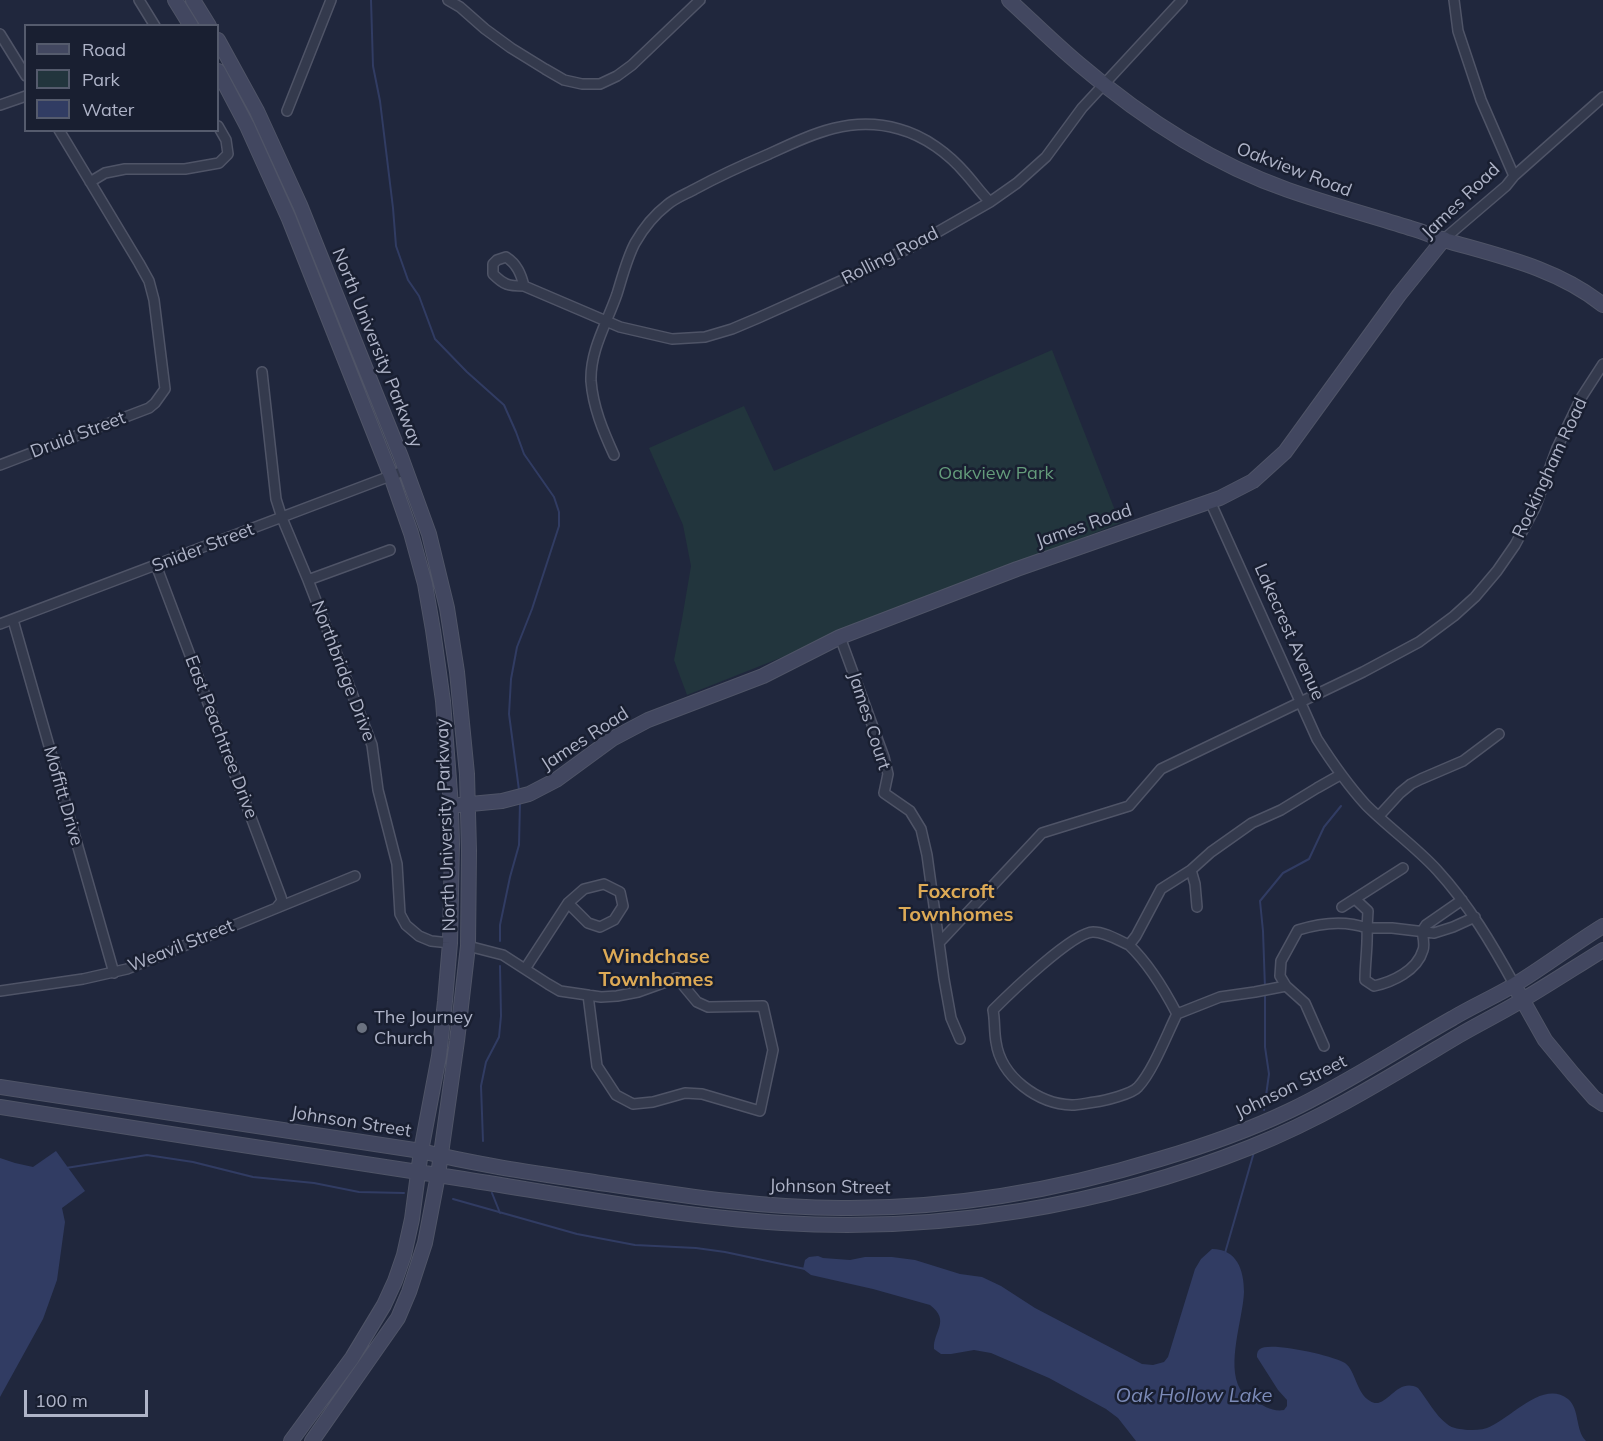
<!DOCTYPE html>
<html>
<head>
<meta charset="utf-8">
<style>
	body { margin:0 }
	#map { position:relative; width:1603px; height:1441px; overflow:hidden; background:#20273d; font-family:Mulish,sans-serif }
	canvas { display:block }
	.legend { position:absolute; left:24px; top:24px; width:195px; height:108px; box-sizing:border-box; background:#191f31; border:2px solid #555b6d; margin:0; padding:8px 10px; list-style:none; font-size:18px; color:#afb4c8 }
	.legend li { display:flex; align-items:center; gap:12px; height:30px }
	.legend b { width:30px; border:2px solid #555b6d }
	.scale { position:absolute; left:24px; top:1390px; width:124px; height:27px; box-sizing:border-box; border:3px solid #afb4c8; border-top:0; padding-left:8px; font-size:18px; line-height:21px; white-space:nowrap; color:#afb4c8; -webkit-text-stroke:4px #191f31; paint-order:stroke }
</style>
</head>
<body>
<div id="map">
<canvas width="1603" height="1441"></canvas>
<ul class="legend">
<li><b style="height:8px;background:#424760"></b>Road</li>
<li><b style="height:16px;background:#22353d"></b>Park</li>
<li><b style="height:16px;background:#313c63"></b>Water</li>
</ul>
<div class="scale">100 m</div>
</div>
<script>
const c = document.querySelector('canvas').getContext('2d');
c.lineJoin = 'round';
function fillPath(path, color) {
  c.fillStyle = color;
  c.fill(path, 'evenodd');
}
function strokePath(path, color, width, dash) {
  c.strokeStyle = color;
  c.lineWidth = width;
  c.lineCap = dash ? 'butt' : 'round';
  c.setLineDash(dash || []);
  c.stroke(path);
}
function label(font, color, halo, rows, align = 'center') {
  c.font = font + ' Mulish,sans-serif';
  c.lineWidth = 5;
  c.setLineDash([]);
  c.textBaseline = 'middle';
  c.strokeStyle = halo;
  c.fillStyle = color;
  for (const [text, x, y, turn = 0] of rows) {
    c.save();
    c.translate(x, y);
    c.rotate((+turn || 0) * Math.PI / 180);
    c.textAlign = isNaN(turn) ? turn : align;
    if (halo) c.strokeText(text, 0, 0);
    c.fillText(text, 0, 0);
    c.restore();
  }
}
const green = new Path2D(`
	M1052,350L1120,523L687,695L674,660L682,619L691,566L683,525L649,448L744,406L774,471Z`);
const water = new Path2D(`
	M56,1151L85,1191L62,1208L65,1222L57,1280L43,1319L0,1397V1158L15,1163L33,1167Z
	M1212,1249C1237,1249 1244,1270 1244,1292C1243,1319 1226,1364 1240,1389C1243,1394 1249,1397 1254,1400C1263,1406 1273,1412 1284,1410L1287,1406V1400L1278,1390L1257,1357C1257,1354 1257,1351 1260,1349C1269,1341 1335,1356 1345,1363C1356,1371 1356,1393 1370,1401C1386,1412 1396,1376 1418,1388C1427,1399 1435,1415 1447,1424C1453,1429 1460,1429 1468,1430C1474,1430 1481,1430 1487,1428C1510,1420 1542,1379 1568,1399C1580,1409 1575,1430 1586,1441H1136L1118,1418L1106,1409L1049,1378L991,1353L974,1350L951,1354H941L934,1349C933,1331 951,1321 930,1305L873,1289L811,1275L803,1269L805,1260L809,1257L818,1256L823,1258L850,1260L865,1257H892L915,1260L960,1274L982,1277L1001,1286L1035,1308L1142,1364L1153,1365L1164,1362L1168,1357L1195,1269L1201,1259Z`);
const stream = new Path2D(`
	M371,0L373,66L380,101L393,208L396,246L408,280L419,296L435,339L467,372L504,405L516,432L524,454L554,497L559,512V526L532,609L517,647L511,679L509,714L519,790
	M500,941V925L510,877L519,845L520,802
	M1265,988L1263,931L1260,901L1283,873L1309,859L1324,827L1341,806
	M1264,1110L1269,1074L1265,1047V994
	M483,1141L481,1086L486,1062L499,1037L501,1016L500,966
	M66,1168L147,1155L193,1162L253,1177L314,1183L359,1192L404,1193
	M492,1193L500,1213
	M453,1199L577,1234L635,1245L696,1248L725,1252L805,1269
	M1225,1253L1254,1152`);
const street = new Path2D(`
	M139,0L155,26
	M448,0L460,7L485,29L511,48L545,69L564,80L582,84H600L617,76L632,65L700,0
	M1454,0L1458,31L1481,100L1514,176
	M0,34L26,76
	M0,105L26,96
	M287,111L331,0
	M90,182L105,173L125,169H185L219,163L228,154L226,140L218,126
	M1444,239L1506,186L1514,176L1603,97
	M524,286C521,274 517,264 506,257L497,260L493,264V274C504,285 508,286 524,286L620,327L672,339L705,337L732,329L758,318L856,274L915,245L990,202L1017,183L1046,157L1082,108L1182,0
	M262,372L276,499L282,518L308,580L372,745L378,790L397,864L400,914L406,925L419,936L431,941L450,943
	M614,455C603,431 593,407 591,381C590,350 607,323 617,294C622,278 627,258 635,243C643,229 654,215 667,205C675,198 686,194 695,189C719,176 743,165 769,154C812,134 851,115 899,129C925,136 949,154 966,174C974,183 981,193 990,202
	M0,465L149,408L155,403L165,389L154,300L149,281L139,263L59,130
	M1210,501L1317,739C1333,764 1346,783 1366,805C1389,828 1416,847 1437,870C1469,905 1492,944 1514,984
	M156,565L281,897L282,901L277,907
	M308,580L390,550
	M13,620L114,973
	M0,624L406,470
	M840,637L884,757L888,774L884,793L910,811L921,829L927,855L944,979L951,1018L960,1039
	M1379,816L1400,793L1411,784L1421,779L1463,761L1499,734
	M1355,899L1368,911L1367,928H1392L1434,933L1453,927L1475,917
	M1197,907L1195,884L1191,870L1211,852L1252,823L1281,810L1317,788L1340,775
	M1342,907L1403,868
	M939,943L1042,833L1129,806L1161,769L1363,672L1419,642L1454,616L1475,597L1497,571L1515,545L1535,508L1557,448L1581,398L1603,364
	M1129,945C1149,964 1164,989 1177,1014C1167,1034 1153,1071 1138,1087C1132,1094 1104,1101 1095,1102C1087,1103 1079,1105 1072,1105C1038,1104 1001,1077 996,1042C994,1031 995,1020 993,1010C1009,994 1073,932 1093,932C1105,932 1118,940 1129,945L1136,936L1161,889L1191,870
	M468,946L503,955L548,984L560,991L601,997L617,996L638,992L677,978L697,1002L708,1007L763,1006L773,1050L760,1111L702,1094L685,1093L653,1102L633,1104L616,1095L597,1066L588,995
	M525,969L568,903L584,889L604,884L620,892L623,906L614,920L600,927L588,923L568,903
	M1286,986L1280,976L1281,961L1298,930C1320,923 1345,920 1367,928C1368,945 1365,962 1365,980L1374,986C1392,982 1417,971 1423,950C1425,945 1423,937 1422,931L1426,925L1462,900
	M0,991L83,979L127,969L355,876
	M1177,1014L1220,997L1255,992L1286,986L1305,1003L1324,1046`);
const secondary = new Path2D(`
	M175,0L191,26
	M193,0L209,26
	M1009,0C1032,21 1055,44 1079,64C1141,117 1211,163 1288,190C1328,204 1369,215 1410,228C1421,231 1433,236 1444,240C1499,256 1557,268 1603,305
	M218,40L257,111L300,205L401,457L429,534L447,608L457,672L467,774L469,851L468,946L457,1041L438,1175L425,1243L409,1292L398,1318L312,1441
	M218,71L247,126L289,219L391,476L411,533L425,584L433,630L443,701L451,806L452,844L450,943L445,1001L439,1056L421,1151L412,1219L404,1255L395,1281L384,1305L352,1358L291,1441
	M460,805L502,801L529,794L556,780L612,739L648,720L763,676L840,637L1017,569L1220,498L1253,481L1285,452L1399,295L1444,239
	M1518,992L1545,1040L1573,1074L1594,1098L1603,1104
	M0,1087L421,1151C478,1165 536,1173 594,1182C679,1195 765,1209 850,1208C956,1208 1059,1190 1160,1159C1204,1146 1247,1131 1289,1111C1346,1084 1398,1049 1453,1018C1473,1006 1494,997 1514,985C1544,967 1572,945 1603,926
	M0,1107C152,1131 305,1155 457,1178C565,1195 673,1216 782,1223C940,1233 1104,1206 1251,1147C1324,1118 1391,1076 1458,1036C1480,1023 1503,1012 1524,999C1551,983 1577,966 1603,950`);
const markers = [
	[362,1028,6,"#6b7280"]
];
const streetNames = [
	["Oakview Road",1294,170,21],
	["James Road",1461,201,-44],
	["Rolling Road",890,256,-27],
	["North University Parkway",377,348,68],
	["Druid Street",78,435,-21],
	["Rockingham Road",1550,468,-65],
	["James Road",1084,526,-19],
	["Snider Street",203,548,-21],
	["Lakecrest Avenue",1289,632,66],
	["Northbridge Drive",343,671,69],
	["James Court",869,721,72],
	["East Peachtree Drive",221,737,69],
	["James Road",585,739,-33],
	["Moffitt Drive",63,796,74],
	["North University Parkway",446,825,-92],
	["Weavil Street",181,946,-22],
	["Johnson Street",1291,1087,-26],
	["Johnson Street",351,1122,9],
	["Johnson Street",830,1187,1]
];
const parkNames = [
	["Oakview Park",996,474]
];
const poiNames = [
	["The Journey",374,1018],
	["Church",374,1039]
];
const neighbourhoodNames = [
	["Foxcroft",956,892],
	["Townhomes",956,915],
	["Windchase",656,957],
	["Townhomes",656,980]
];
const waterNames = [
	["Oak Hollow Lake",1194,1396]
];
fillPath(green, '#22353d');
fillPath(water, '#313c63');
strokePath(stream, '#313c63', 2);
strokePath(street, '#4f5467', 12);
strokePath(secondary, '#4f5467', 16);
strokePath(street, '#343a4d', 9);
strokePath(secondary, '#424760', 14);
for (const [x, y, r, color] of markers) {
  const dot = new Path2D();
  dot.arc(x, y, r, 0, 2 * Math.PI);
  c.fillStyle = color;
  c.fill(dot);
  strokePath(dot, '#191f31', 2);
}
label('18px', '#afb4c8', '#191f31', streetNames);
label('18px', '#649c7b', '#191f31', parkNames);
label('18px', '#afb4c8', '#191f31', poiNames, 'left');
label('bold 20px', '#ddaa56', '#191f31', neighbourhoodNames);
label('italic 20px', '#7c8bb8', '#191f31', waterNames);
</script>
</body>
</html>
